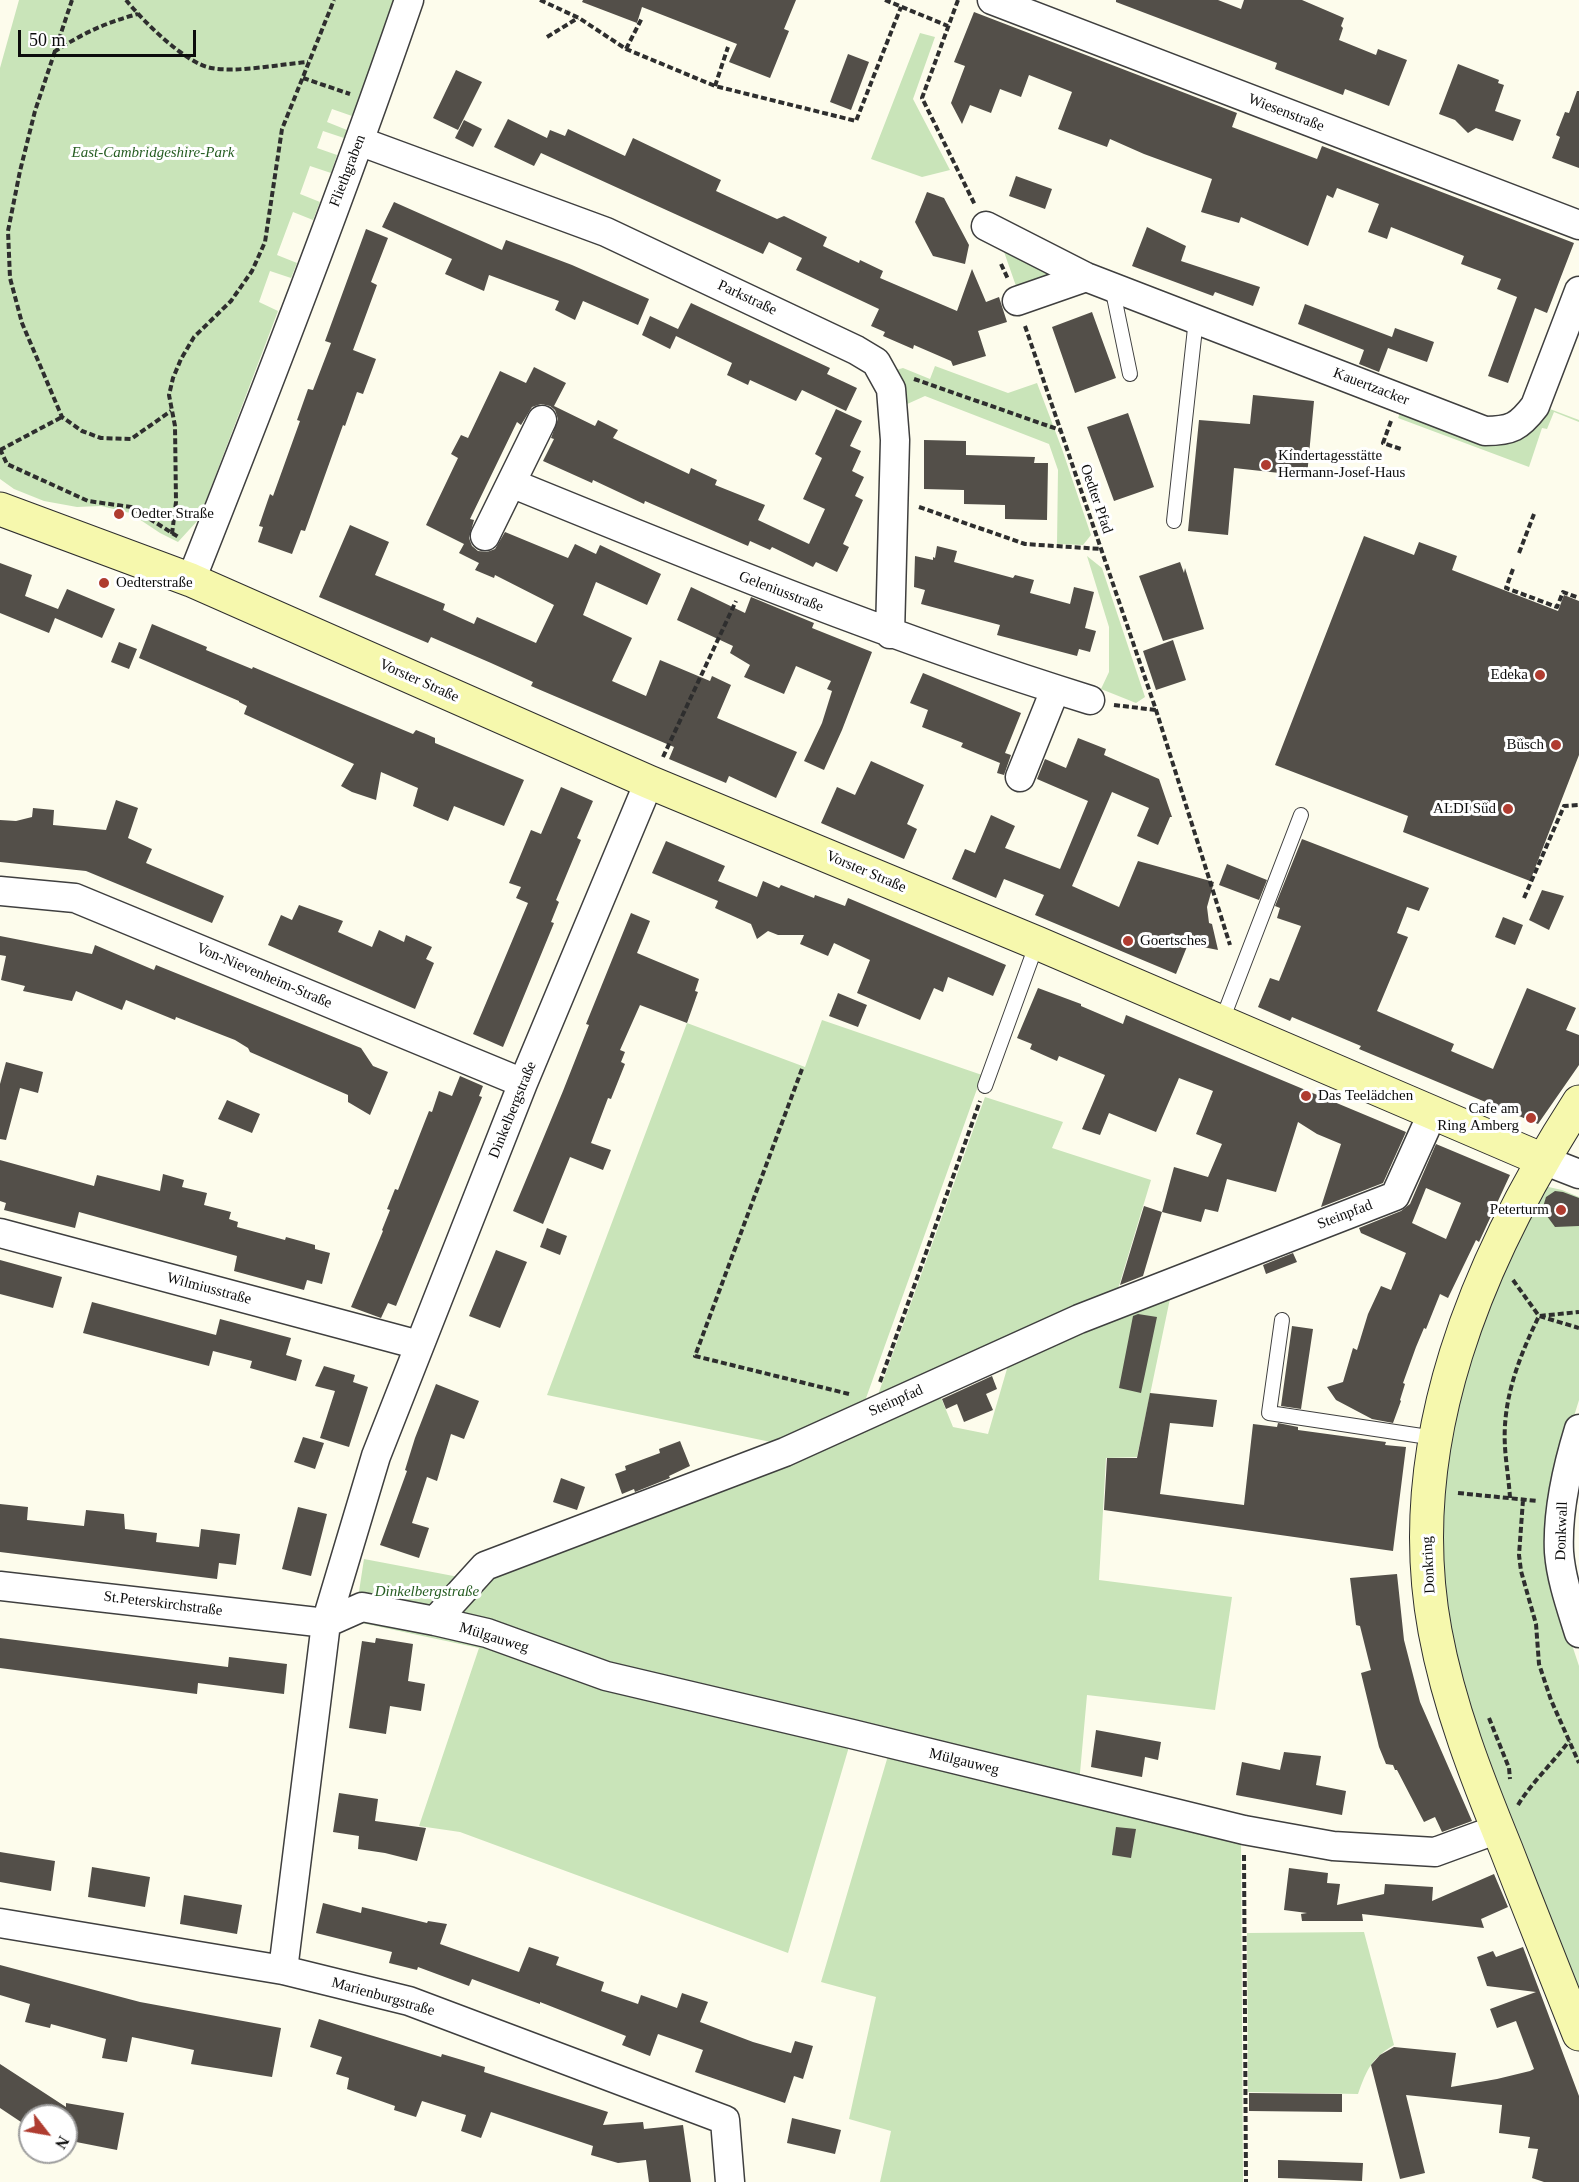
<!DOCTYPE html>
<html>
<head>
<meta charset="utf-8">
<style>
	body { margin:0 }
	#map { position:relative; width:1579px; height:2182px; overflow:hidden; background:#fdfcec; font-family:"Times New Roman",serif }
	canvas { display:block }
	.north { position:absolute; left:18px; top:2104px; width:60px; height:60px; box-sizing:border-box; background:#fff; border:2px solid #9e9e9e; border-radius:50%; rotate:121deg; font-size:16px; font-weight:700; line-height:24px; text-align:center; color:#0c0c0c }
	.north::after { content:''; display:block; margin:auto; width:21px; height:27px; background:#af3c30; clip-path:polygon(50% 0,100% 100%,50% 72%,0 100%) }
	.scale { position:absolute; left:18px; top:30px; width:178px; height:27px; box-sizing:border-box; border:3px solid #0c0c0c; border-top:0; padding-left:8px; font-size:18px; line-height:21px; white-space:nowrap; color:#0c0c0c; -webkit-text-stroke:4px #fff; paint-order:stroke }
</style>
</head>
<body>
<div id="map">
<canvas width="1579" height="2182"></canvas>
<div class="north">N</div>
<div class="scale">50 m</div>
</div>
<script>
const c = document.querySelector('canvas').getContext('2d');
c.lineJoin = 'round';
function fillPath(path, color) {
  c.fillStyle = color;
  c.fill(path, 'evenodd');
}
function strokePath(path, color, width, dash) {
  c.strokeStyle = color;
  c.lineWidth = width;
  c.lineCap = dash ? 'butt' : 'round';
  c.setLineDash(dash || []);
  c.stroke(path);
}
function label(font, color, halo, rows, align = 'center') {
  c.font = font + ' "Times New Roman",serif';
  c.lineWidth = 6;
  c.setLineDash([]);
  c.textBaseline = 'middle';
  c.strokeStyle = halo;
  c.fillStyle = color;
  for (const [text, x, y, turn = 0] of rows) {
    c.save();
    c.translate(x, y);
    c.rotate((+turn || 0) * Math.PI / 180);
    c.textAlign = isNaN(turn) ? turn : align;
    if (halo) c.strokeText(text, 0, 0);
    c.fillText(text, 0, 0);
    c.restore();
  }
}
const green = new Path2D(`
	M19,0H397L352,116L332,109L327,122L347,130L344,138L323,131L317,148L337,155L331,173L310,166L300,194L320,202L313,220L293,212L277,255L297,263L291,278L270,271L259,302L278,311L199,519L178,542L160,533L130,513L101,506L77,507L44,501L14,489L0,479V68Z
	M920,33L935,37L913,99L950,170L922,177L871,159Z
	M1003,249L1047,266V276L1016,286Z
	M935,366L1008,393L1037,383L1062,449L1091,535L1083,545L1057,544L1058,470L1049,444L925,396L905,405L896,370L903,368L930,379Z
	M1542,406L1579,420V422L1554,412L1547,429L1542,428L1529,467L1398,418L1400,413L1477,437Z
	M1087,556L1102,568L1145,697L1136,703L1101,689L1109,672V627Z
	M822,1020L982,1075L865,1401L785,1445L547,1395L687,1023L805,1067Z
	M985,1097L1063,1122L1052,1148L1151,1180L1115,1299L875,1403Z
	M1544,1186L1562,1190L1579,1197V1400L1551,1491L1544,1560L1579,1666V2004L1478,1747L1442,1596V1469L1481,1316Z
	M1172,1289L1137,1457L1106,1458L1099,1580L1232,1597L1215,1710L1087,1695L1079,1784L609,1669L453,1618L485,1571L937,1388L953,1427L988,1434L1011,1355Z
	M364,1559L464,1578L438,1611L358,1598Z
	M355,1612L851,1740L788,1953L460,1832L419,1826L479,1648L352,1621Z
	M890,1749L1241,1837L1243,2182H880L891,2131L849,2119L876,1997L821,1982Z
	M1364,1932L1394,2045C1371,2059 1367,2069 1358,2094L1248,2092L1247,1933Z`);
const building = new Path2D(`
	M583,0H796L784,29L789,31L770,78L729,62L737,44L642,7L637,23L582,2Z
	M1116,0H1218L1241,9L1244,0H1302L1344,18L1341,26L1343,28L1339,40L1376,55L1378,49L1407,60L1389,106L1345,89L1343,95L1275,69L1277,63L1116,2Z
	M974,12L1237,113L1232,127L1317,159L1322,146L1574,243L1547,313L1535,308L1508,383L1488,376L1517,297L1497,289L1501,279L1461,264L1464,256L1391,227L1387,239L1368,232L1379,204L1337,188L1333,198L1327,195L1308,246L1241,217L1239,223L1201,212L1212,179L1144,154L1110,139L1107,147L1058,129L1072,92L1029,75L1021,97L1000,89L991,113L970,105L962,124L951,103L965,66L954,62Z
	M848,54L869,62L851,110L830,102Z
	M1458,64L1499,80L1498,83L1504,85L1495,111L1521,120L1513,141L1476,128L1468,133L1455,120L1439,114Z
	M456,70L482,82L458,130L433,118Z
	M1577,91H1579V168L1552,158L1560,137L1556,135L1565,112L1569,113Z
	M508,119L547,138L550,130L565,136L568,129L625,156L633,138L721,180L716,191L777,219L784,216L827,237L823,246L859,263L860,260L883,271L880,278L957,311L972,269L986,302L999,297L1007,322L978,331L986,356L953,366L951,361L914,345L913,349L883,336L885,332L871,326L879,309L796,270L802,258L769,242L763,254L541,153L534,166L494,147Z
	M464,120L482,129L473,147L455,138Z
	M1016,176L1052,189L1045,209L1009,196Z
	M927,192L944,198L969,245L965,264L933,256L915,222Z
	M394,202L502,250L506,240L572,265L649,299L638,325L583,301L575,320L555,310L559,301L489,275L484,291L445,274L452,259L382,227Z
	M1147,227L1186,246L1181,261L1260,287L1253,306L1215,292L1213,296L1132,266Z
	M366,229L388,238L371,282L377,285L353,350L376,359L363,394L357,392L345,426L343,425L305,531L301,530L292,554L258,542L263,527L259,526L270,494L273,496L300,421L297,420L308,389L313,390L331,343L325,341Z
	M691,303L830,368L827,374L857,388L846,411L802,390L796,401L750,380L748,385L727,375L732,363L676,336L670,349L642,335L650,316L678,329Z
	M1305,304L1392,337L1395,328L1434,342L1427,362L1388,348L1379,372L1359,364L1364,350L1298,324Z
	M1092,312L1116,378L1075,393L1052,327Z
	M534,367L566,383L554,406L595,426L598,420L618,430L613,438L689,474L691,468L717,480L715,485L765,505L758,520L809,544L825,509L803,499L822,458L815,454L836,409L862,421L850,446L861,451L852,471L864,477L855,496L863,500L843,544L849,547L837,572L816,562L813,567L772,547L770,550L750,541L748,546L645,501L644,504L593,480L592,483L543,461L554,439L551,438L558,419L555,410L550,406L541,404L532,407L521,425L517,422L470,519L474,520L469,538L472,546L478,551L487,552L495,549L505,532L568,558L575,544L596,554L600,545L661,574L647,605L596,582L583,615L632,638L612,681L646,696L660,660L710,681L712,676L731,685L717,718L797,752L776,798L729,776L726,783L669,759L674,747L531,686L533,682L491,663L431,637L428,643L319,597L350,525L389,542L375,575L445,604L443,610L474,624L477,617L536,643L554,605L495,575L494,578L475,570L479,563L459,553L464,544L426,525L458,458L451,454L461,435L468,438L500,371L526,383Z
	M1253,395L1314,401L1307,476L1234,468L1228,535L1188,531L1199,420L1250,424Z
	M1128,413L1154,487L1114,501L1087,427Z
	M924,440L966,441V455L1035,457L1034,463H1048L1047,520L1005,519V505L964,504V490L924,489Z
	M1364,536L1414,555L1419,542L1457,556L1452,570L1558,611L1564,595L1579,601V755L1530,881L1403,832L1408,816L1275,765Z
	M937,546L957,551L954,562L1013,578L1015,575L1034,580L1030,593L1070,604L1074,587L1094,592L1085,628L1096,631L1090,652L1079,649L1077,656L997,635L1000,625L921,604L925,590L914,587L915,556L933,560V557L935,558Z
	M1180,562L1184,573L1185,568L1204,629L1163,641L1139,576Z
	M0,563L32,575L25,596L58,609L67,589L115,609L102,638L55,618L49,633L0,613Z
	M691,587L745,613L751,597L814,623L812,628L872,652L842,730L824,770L804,761L822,723L832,691L827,689L831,681L796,666L784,694L744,677L750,665L730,653L733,646L677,620Z
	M152,624L207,647L206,650L252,669L253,667L413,734L416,730L426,734L435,738V743L524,780L504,826L454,806L448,821L436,816L413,806L418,788L381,772L376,800L352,792L341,786L354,764L244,714L247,706L239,702V701L139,658Z
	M1173,640L1186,680L1156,690L1143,651Z
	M119,642L137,649L129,669L111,662Z
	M923,673L1021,713L1005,753L1011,755L1004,775L997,773L1000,763L961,747L963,743L922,727L928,710L910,703Z
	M1078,738L1106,749L1104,755L1159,779L1172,817H1170L1158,845L1137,836L1149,808L1112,792L1072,886L1119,907L1138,861L1214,882L1207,907L1209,923L1212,924L1218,950L1188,944L1176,974L1035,915L1044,895L1004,879L996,898L952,879L965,849L975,853L991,815L1015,826L1005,848L1060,869L1088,801L1037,779L1045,759L1066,768Z
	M871,761L924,785L907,824L917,829L904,859L821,823L837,787L855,795Z
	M561,787L593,801L577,838L581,840L556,900L559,902L551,922L554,923L503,1047L473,1034L528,903L516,898L521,887L509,883L531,830L541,834Z
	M116,800L138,808L128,838L152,849L146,863L224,896L212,923L86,871L0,862V820L16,821L32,817L33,808L54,810L53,825L106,830Z
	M1302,839L1429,888L1419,911L1407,907L1397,933L1408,937L1377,1011L1454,1044L1451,1051L1493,1069L1527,988L1576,1008L1566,1030L1579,1035V1065L1538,1124L1359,1049L1361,1046L1292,1017L1290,1021L1258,1007L1270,978L1279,981L1301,926L1277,918L1280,908L1275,906Z
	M666,841L725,866L718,881L757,897L763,881L779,888L781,885L814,898L815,895L845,906L848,898L1006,965L993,996L948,977L943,992L934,988L920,1020L857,993L870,960L834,943L828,956L800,944L804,935H778L768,931L757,939L751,924L715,908L718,901L652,873Z
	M1227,864L1267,880L1259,900L1219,885Z
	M1542,890L1564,896L1549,930L1529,920Z
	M299,905L343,921L338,932L372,947L379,930L404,942L406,935L432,947L426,959L434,963L415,1009L268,945L281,915L292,920Z
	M631,913L650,921L637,953L699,979L695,991L698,992L687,1023L640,1005L620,1050L625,1052L621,1062L625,1064L611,1099L608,1098L591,1143L611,1150L603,1170L570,1157L543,1224L513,1211L563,1091L589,1025L586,1024Z
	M1503,917L1523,925L1515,945L1495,937Z
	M0,936L92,954L95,945L154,970L156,965L361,1048L373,1066L388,1072L370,1115L348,1102V1095L250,1052L248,1048L235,1040L176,1017L175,1020L126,1000L122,1010L76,991L72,1001L23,991L25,986L1,980L6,956L0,955Z
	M1038,988L1081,1004V1006L1123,1024L1126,1015L1406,1132L1383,1183L1321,1207L1341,1144L1317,1134L1298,1122L1276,1192L1227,1179L1218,1212L1205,1209L1201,1222L1162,1212L1143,1276L1120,1285L1144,1206L1162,1212L1174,1167L1208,1177L1222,1144L1196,1134L1213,1091L1179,1078L1156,1132L1109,1113L1100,1135L1082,1129L1105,1075L1059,1056L1057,1061L1030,1049L1032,1044L1017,1038Z
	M838,993L867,1005L858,1027L829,1016Z
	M6,1062L43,1072L38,1093L20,1088L6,1140L0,1139V1084Z
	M460,1076L483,1086L479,1096L482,1097L396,1306L388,1303L381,1318L351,1307L383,1231L382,1230L390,1210L387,1209L395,1189L398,1190L429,1111L432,1112L439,1091L452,1096Z
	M227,1100L260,1114L252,1133L218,1119Z
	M1436,1144L1510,1175L1479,1242L1476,1240L1448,1298L1440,1294L1426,1329L1424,1328L1416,1347L1403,1383L1405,1384L1400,1400L1401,1401L1393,1423L1372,1419L1336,1400L1327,1387L1343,1382L1353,1348L1357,1350L1368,1314L1381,1286L1391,1290L1406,1253L1361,1233L1359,1228L1401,1211L1410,1204ZM1426,1188L1461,1203L1446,1239L1412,1223Z
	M0,1160L94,1186L97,1175L160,1191L163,1174L184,1180L182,1187L207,1193L204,1205L231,1212L229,1219L238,1222L237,1227L285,1240L286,1237L315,1245V1249L330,1253L322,1284L307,1280L304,1290L234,1271L237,1256L79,1212L75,1228L4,1210L6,1203L0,1201Z
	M1555,1191L1563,1192L1579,1198V1226L1555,1227L1544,1212L1543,1207L1546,1197Z
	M547,1228L567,1236L560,1255L540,1247Z
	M496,1250L527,1262L500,1328L469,1316Z
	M1293,1253L1297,1262L1266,1274L1263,1265Z
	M0,1260L62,1277L53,1308L0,1294Z
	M92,1302L216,1335L220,1319L291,1338L286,1355L302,1360L296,1381L250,1368L252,1361L213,1351L209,1366L83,1333Z
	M1138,1314L1157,1317L1141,1393L1119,1388L1133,1316Z
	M1292,1326L1313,1329L1301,1409L1281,1406Z
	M324,1366L355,1375L353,1382L368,1387L349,1447L320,1438L335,1391L315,1386Z
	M992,1376L997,1389L986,1394L993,1410L964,1422L957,1404L946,1409L942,1399Z
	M436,1384L479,1401L464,1439L451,1434L437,1481L427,1477L412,1523L429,1528L419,1558L380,1545L407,1471L405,1470L415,1438Z
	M1150,1393L1217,1400L1213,1427L1170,1423L1160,1494L1244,1505L1253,1424L1277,1427L1278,1423L1298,1427V1430L1386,1442L1385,1445L1406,1447L1393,1551L1104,1510L1107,1458H1137Z
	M303,1437L324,1443L315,1469L294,1462Z
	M680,1441L690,1466L669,1476L670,1478L635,1492L634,1489L622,1494L615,1474L626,1470L625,1466L660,1453L659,1449Z
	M561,1478L585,1487L577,1510L553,1502Z
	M0,1504L28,1507L27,1520L84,1526L86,1510L124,1514L125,1529L157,1533L156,1542L199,1547L201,1529L240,1534L236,1565L219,1563L217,1579L0,1552Z
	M298,1507L327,1514L311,1576L282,1569Z
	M1397,1574L1404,1640L1420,1702L1472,1821L1442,1832L1435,1817L1424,1822L1397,1770H1395L1393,1765L1386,1764L1379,1747L1361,1673L1371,1670L1360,1626L1356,1625L1350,1578Z
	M0,1638L228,1667L229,1657L287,1664L284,1694L198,1683L197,1694L0,1668Z
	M376,1638L413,1644L408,1681L425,1684L421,1711L390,1706L386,1734L349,1728L362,1641L375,1643Z
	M1096,1730L1161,1742L1158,1760L1145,1757L1142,1777L1091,1767Z
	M1284,1752L1321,1756L1316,1785L1346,1791L1342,1815L1236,1795L1242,1762L1280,1770Z
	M339,1793L378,1799L375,1821L426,1828L417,1861L385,1853L358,1849L359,1836L333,1832Z
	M1116,1827L1136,1829L1131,1858L1112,1855Z
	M0,1852L55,1861L51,1891L0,1882Z
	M92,1867L150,1877L145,1907L88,1897Z
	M1289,1868L1328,1873L1327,1883L1340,1884L1337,1905L1384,1894L1385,1884L1433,1887L1432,1901L1494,1874L1508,1907L1481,1919L1484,1928L1362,1914L1363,1921H1302L1301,1914L1307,1913L1284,1910Z
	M184,1895L242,1905L237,1934L180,1924Z
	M323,1903L361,1913L362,1907L427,1923L428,1921L447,1924L440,1944L519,1972L529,1947L559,1957L556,1965L604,1982L601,1991L638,2004L641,1995L677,2008L682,1993L708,2002L700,2022L753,2042L791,2053L795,2041L813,2046L803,2079L794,2076L785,2103L695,2072L703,2050L678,2041L658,2034L650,2056L622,2045L626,2036L540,2002V2004L472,1979L469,1986L418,1967L417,1970L389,1963L392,1952L316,1933Z
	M1523,1947L1579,2096V2182H1544L1532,2178L1538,2149L1528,2148L1530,2137L1499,2133L1502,2105L1406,2095L1425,2173L1400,2179L1371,2065L1380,2055L1394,2047L1456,2053L1451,2087L1497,2079L1530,2071L1534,2069L1516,2021L1497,2028L1490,2009L1536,1992L1487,1986L1477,1957L1493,1951L1496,1957Z
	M0,1965L140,2002L281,2028L272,2077L191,2064L194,2050L132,2037L127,2062L102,2058L106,2039L51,2024L50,2028L25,2022L30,2004L0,1995Z
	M319,2019L441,2057L442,2054L462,2060L485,2067L484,2072L608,2112L603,2125L643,2122L644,2129L683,2125L691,2182H649L646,2160L618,2163L591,2155L593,2146L491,2112L481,2138L461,2131L466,2115L422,2101L416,2117L394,2110L395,2106L347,2089L349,2078L336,2074L342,2057L310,2047Z
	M0,2064L66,2107V2103L124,2113L117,2150L66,2140V2116H30V2128L0,2108Z
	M1249,2093L1342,2094V2112L1249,2111Z
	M792,2118L841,2130L835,2154L787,2143Z
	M1278,2160L1363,2163L1362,2181L1278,2178Z`);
const path = new Path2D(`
	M72,0L35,111L20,171L8,231L10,278L22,323L62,417L82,431L101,438L131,439L171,411
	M126,0C143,21 185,63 211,68C237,73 281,64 308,62
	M540,0L579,18L626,49L715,86L856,121L901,7
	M885,0L948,26
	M958,0L922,98L975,205
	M547,37L578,18
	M626,49L642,18
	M54,52C81,34 107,22 138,14
	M303,78L350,94
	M715,86L728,47
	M1001,264L1008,279
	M1025,326L1156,710L1230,945
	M914,379L1060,430
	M1391,421L1383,443L1401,449
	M0,449L7,464L88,501L131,507L180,538
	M0,450L62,417
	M919,507L1025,544L1101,549
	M172,534L176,502L175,426L169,395L173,378L181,359L194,337L231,301L252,271L265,242L282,129L334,0
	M1519,553L1534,514
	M1513,569L1506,588L1557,607L1563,592L1579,598
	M1114,705L1156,710
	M663,757L736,601
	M1524,898L1564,806L1579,805
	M802,1069L695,1356L849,1394
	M1513,1280L1539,1316L1579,1328
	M880,1382L980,1101
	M1458,1493L1538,1501
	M1510,1498C1509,1481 1506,1464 1505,1447C1502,1400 1519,1357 1539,1316L1579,1312
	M1523,1500L1519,1555L1521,1571L1536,1624L1539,1664L1551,1700L1579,1763
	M1489,1718L1509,1768L1510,1779
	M1518,1805C1532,1782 1553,1763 1569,1741
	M1244,1855L1246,2182`);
const lane = new Path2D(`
	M1112,287L1130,374
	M1174,521L1196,319
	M1221,1023L1301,815
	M985,1086L1037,943
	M1282,1320L1269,1413L1435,1438`);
const street = new Path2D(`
	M992,0L1579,225
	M359,141L606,232L856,350L876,362L891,389L895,440L890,634
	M986,226L1086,277L1485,431C1511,431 1519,427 1535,406L1579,291
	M1017,301L1086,277
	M511,483C702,561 893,639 1090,700
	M485,536L542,420
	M191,580C267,388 342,195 409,0
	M1020,777L1055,690
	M0,891L75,898L523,1083
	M1543,1160L1579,1174
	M0,1233L419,1345
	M1579,1429C1567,1468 1557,1511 1559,1552C1561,1579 1571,1607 1579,1633
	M0,1586L326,1623L362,1607L435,1621L485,1566L785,1452L1079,1319L1395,1196L1433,1112
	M435,1621L487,1633L606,1676L852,1734L1244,1830L1333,1846L1435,1852L1498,1829
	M0,1923L283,1970L409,2001L725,2120L730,2182
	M283,1970L326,1623L376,1456L523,1083L649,782`);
const secondary = new Path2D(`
	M0,509L191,580L649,782L1037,943L1543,1160
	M1579,1102C1478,1258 1400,1442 1435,1631C1449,1707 1477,1778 1506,1849C1530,1911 1555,1973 1579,2034`);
const markers = [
	[1266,465,6,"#af3c30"],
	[119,514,6,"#af3c30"],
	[104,583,6,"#af3c30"],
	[1540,675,6,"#af3c30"],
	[1556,745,6,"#af3c30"],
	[1508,809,6,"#af3c30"],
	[1128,941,6,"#af3c30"],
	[1306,1096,6,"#af3c30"],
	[1531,1118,6,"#af3c30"],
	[1561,1210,6,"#af3c30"]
];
const streetNames = [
	["Wiesenstraße",1286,113,21],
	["Fliethgraben",348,171,-69],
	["Parkstraße",747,298,25],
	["Kauertzacker",1371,387,21],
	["Oedter Pfad",1096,499,71],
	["Geleniusstraße",781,592,21],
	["Vorster Straße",419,681,24],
	["Vorster Straße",866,872,23],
	["Von-Nievenheim-Straße",264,976,23],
	["Dinkelbergstraße",513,1110,-68],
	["Steinpfad",1345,1215,-21],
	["Wilmiusstraße",209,1289,15],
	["Steinpfad",896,1401,-24],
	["Donkwall",1562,1531,-88],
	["Donkring",1429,1565,-93],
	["St.Peterskirchstraße",163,1604,7],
	["Mülgauweg",494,1638,17],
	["Mülgauweg",964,1762,14],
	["Marienburgstraße",383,1997,16]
];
const parkNames = [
	["East-Cambridgeshire-Park",153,153],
	["Dinkelbergstraße",427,1592]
];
const poiNames = [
	["Kindertagesstätte",1278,456],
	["Hermann-Josef-Haus",1278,473],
	["Oedter Straße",131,514],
	["Oedterstraße",116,583],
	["Edeka",1528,675,"right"],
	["Büsch",1544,745,"right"],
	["ALDI Süd",1496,809,"right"],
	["Goertsches",1140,941],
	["Das Teelädchen",1318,1096],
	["Cafe am",1519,1109,"right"],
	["Ring Amberg",1519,1126,"right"],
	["Peterturm",1549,1210,"right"]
];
fillPath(green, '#c9e4b9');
fillPath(building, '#534f49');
strokePath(lane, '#3f3f3f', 16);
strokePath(street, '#3f3f3f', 31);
strokePath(secondary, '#2e2e2e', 35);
strokePath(path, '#2e2e2e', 4, [6, 3]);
strokePath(lane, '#fff', 14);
strokePath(street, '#fff', 28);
strokePath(secondary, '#f6f8ad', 33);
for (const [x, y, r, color] of markers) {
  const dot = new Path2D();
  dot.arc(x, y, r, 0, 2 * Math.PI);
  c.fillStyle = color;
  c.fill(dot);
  strokePath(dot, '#fff', 2);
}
label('15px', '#0c0c0c', '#fff', streetNames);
label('italic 15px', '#265d22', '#fff', parkNames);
label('15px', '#0c0c0c', '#fff', poiNames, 'left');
</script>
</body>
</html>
